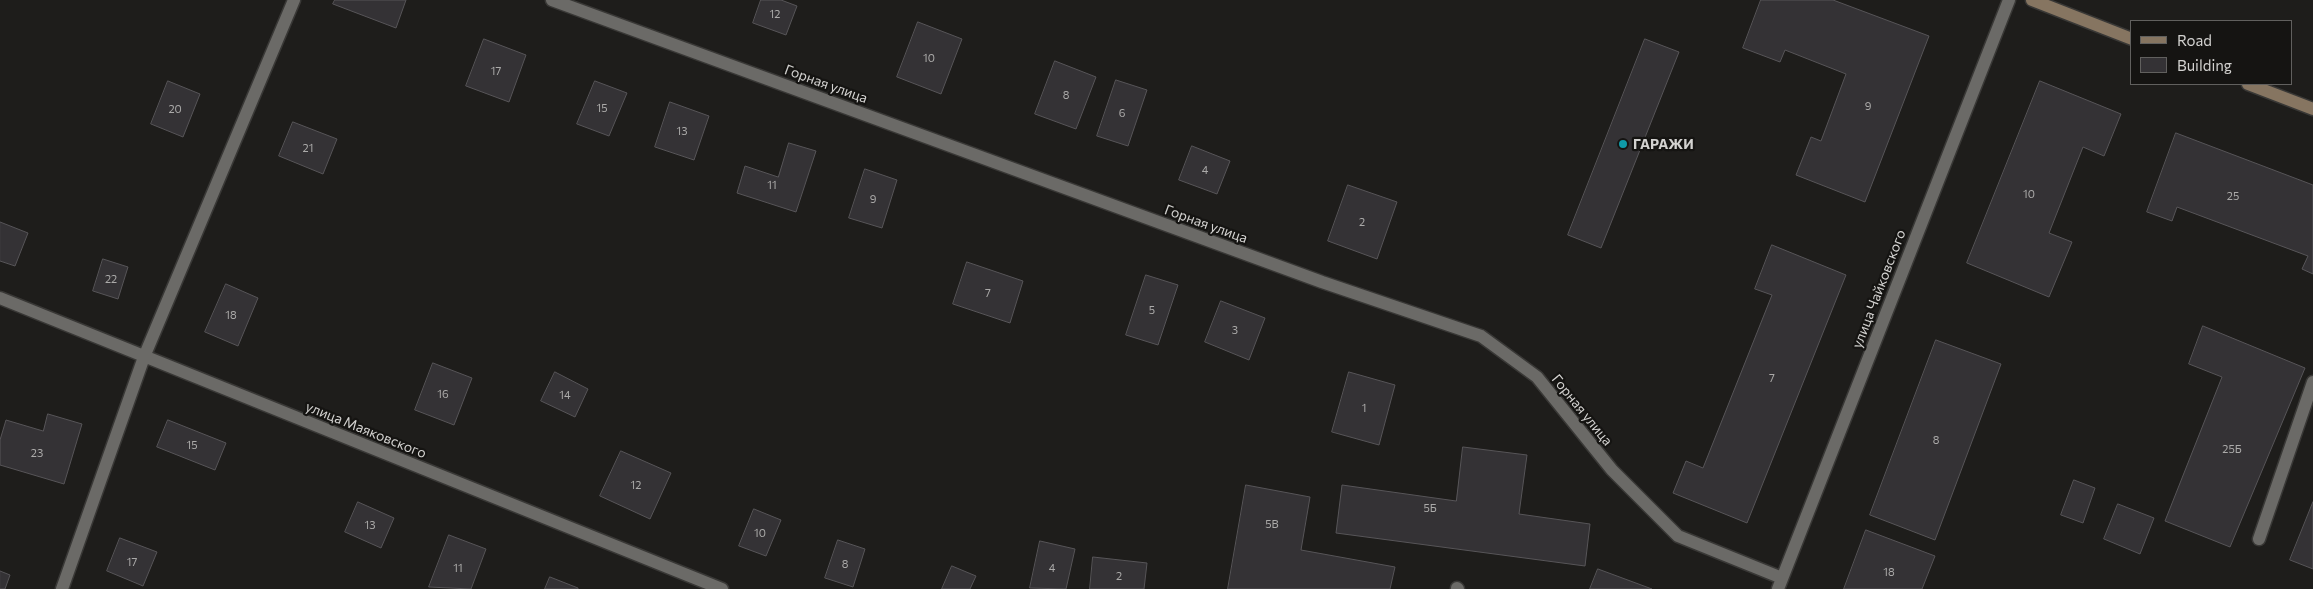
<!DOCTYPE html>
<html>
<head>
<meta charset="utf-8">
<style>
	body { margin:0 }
	#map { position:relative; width:2313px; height:589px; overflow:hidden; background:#1e1d1b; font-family:Commissioner,sans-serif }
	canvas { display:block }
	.legend { position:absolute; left:2130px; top:20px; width:162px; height:65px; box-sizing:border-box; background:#151412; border:1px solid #61605e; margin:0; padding:6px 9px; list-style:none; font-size:15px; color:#d3d2d0 }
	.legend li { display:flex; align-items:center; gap:10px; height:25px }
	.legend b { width:25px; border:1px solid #61605e }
</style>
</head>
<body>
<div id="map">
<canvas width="2313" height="589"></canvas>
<ul class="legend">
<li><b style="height:6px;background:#867561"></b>Road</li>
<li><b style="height:14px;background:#343235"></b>Building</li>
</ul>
</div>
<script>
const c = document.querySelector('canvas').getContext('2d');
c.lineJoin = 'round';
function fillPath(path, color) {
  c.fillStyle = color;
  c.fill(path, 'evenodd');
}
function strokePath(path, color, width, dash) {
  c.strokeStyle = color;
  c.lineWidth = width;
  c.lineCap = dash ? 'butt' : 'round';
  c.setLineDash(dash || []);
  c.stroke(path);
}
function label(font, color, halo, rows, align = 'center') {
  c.font = font + ' Commissioner,sans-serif';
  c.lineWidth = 4.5;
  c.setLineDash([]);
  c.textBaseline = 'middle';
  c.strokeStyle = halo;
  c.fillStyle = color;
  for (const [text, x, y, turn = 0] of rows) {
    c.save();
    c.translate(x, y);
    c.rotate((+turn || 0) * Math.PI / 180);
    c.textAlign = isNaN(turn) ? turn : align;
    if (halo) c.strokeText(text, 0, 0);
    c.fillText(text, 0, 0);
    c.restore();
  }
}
const building = new Path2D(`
	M335,0H406L396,28L333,4Z
	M761,0H781L797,6L786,35L753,23Z
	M1761,0H1833L1929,36L1865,202L1796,175L1811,137L1821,141L1846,74L1785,50L1780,62L1743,48Z
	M918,22L962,39L941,94L897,77Z
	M484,39L526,55L509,102L466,86Z
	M1645,39L1679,52L1601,248L1568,235Z
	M1055,61L1096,77L1076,129L1035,114Z
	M1116,80L1147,90L1128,146L1097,136Z
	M168,81L200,94L183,137L151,124Z
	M595,81L627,93L609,136L577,124Z
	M2040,81L2121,114L2104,156L2083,147L2049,233L2072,242L2049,297L1967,263Z
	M670,102L709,116L694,160L655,147Z
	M293,122L337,139L323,174L279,156Z
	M2176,133L2313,185V274L2302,269L2308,256L2177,207L2172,221L2147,212Z
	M789,143L816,151L796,212L737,193L745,166L778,177Z
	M1192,146L1230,161L1217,194L1179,180Z
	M865,169L897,180L882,228L849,218Z
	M1348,185L1397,202L1377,259L1328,241Z
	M0,222L28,233L15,266L0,261Z
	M1772,245L1846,275L1747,523L1673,493L1686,461L1703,468L1772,295L1755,289Z
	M103,259L128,267L118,299L93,291Z
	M967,262L1023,281L1010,323L953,304Z
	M1146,275L1178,285L1158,345L1126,335Z
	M226,284L258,298L238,346L205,332Z
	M1221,301L1265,318L1249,360L1205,342Z
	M2203,326L2305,368L2230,547L2165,521L2222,377L2189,364Z
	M1936,340L2001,364L1935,540L1870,515Z
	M433,363L472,378L454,425L415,410Z
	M555,372L588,389L575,417L541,401Z
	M1349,372L1395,385L1379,445L1332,432Z
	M48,414L82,424L64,484L0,465V440L6,420L43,431Z
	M168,420L226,443L215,470L157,447Z
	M1463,447L1527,455L1519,514L1590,524L1585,566L1336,533L1342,485L1456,501Z
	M621,451L671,473L650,519L600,496Z
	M2074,480L2095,488L2083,523L2061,515Z
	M1246,485L1310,497L1301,550L1395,567L1390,589H1228Z
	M358,502L394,518L381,548L345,532Z
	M2313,502V569L2290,560Z
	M2118,504L2154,518L2140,554L2104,539Z
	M754,509L781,520L766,556L739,546Z
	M1866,530L1935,556L1922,589H1844Z
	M449,535L486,549L471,589L429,587Z
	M120,538L157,552L143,586L107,571Z
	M838,540L865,549L853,587L825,578Z
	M1040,541L1075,549L1066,589L1030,588Z
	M1093,557L1147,563L1144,589H1090Z
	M952,566L976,576L970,589H942Z
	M1598,569L1652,589H1590Z
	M0,571L10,575L5,589H0Z
	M550,577L578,588V589H545Z`);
const lane = new Path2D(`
	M2259,539L2313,382
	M1457,588L1458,589`);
const street = new Path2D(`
	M552,0L1322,282L1481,336L1537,377L1612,470L1678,536L1782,578
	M0,298L722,589
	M62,589L144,357L294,0
	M1778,589L2009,0`);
const secondary = new Path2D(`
	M2032,0L2132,39
	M2248,84L2313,109`);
const markers = [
	[1623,144,5,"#0f9aa8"]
];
const numberNames = [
	["12",775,14],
	["10",929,58],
	["17",496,71],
	["8",1066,95],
	["9",1868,106],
	["15",602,108],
	["20",175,109],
	["6",1122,113],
	["13",682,131],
	["21",308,148],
	["4",1205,170],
	["11",772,185],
	["10",2029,194],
	["25",2233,196],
	["9",873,199],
	["2",1362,222],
	["22",111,279],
	["7",988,293],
	["5",1152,310],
	["18",231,315],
	["3",1235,330],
	["7",1772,378],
	["16",443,394],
	["14",565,395],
	["1",1364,408],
	["8",1936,440],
	["15",192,445],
	["25Б",2232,449],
	["23",37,453],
	["12",636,485],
	["5Б",1430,508],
	["5В",1272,524],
	["13",370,525],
	["10",760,533],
	["17",132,562],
	["8",845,564],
	["11",458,568],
	["4",1052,568],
	["18",1889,572],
	["2",1119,576]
];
const streetNames = [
	["Горная улица",826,84,20],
	["Горная улица",1206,224,20],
	["улица Чайковского",1879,289,-69],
	["Горная улица",1582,410,51],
	["улица Маяковского",366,430,22]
];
const poiNames = [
	["ГАРАЖИ",1633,144]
];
fillPath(building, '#343235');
strokePath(building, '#575558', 1);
strokePath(lane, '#393836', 15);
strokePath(street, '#393836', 15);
strokePath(secondary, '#393836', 15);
strokePath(lane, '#6b6a67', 12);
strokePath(street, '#6b6a67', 12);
strokePath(secondary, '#867561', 12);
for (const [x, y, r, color] of markers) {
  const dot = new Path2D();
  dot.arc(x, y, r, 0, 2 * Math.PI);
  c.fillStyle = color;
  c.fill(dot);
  strokePath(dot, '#151412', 2);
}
label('11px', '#abaaa9', null, numberNames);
label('14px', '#d3d2d0', '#151412', streetNames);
label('bold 14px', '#d3d2d0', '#151412', poiNames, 'left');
</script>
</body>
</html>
